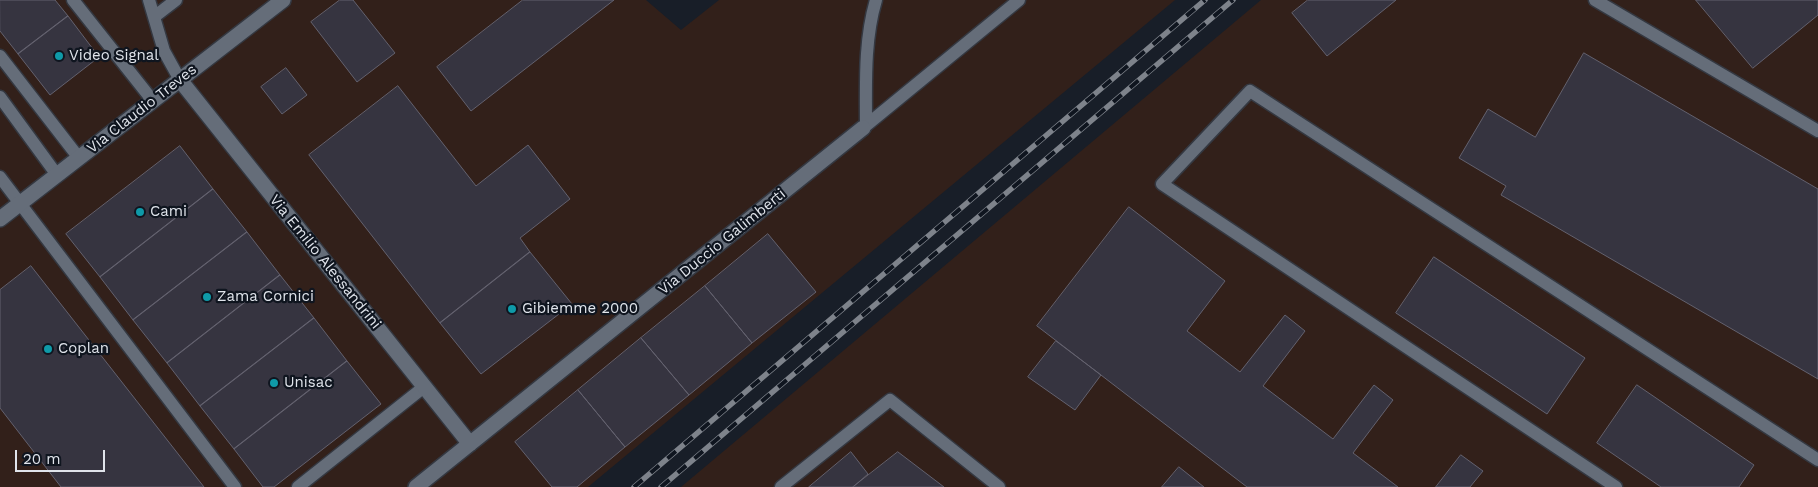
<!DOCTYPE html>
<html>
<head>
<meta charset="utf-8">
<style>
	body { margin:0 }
	#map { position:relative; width:1818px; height:487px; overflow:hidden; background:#181e28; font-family:"Work Sans",sans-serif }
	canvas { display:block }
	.scale { position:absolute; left:15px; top:450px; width:90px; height:22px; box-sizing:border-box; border:2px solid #e0e4eb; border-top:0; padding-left:6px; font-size:15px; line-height:18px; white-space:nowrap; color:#e0e4eb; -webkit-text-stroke:4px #0f151f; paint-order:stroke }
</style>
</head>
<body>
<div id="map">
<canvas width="1818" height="487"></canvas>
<div class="scale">20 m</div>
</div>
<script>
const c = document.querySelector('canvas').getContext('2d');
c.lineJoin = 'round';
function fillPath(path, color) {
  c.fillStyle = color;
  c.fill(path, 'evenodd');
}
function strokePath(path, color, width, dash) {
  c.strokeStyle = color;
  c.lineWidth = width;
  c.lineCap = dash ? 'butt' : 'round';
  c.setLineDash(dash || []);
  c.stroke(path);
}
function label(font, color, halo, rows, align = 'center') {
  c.font = font + ' "Work Sans",sans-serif';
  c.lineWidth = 4.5;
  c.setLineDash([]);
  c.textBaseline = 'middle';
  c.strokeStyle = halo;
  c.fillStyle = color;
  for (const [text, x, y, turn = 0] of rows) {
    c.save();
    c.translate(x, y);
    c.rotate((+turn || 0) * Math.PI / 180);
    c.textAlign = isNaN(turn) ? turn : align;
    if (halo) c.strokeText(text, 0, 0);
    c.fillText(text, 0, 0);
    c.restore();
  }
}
const industrial = new Path2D(`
	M0,0H646L681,30L719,0H1175L588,487H0Z
	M1261,0H1818V487H681Z`);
const building = new Path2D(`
	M0,0H55L68,16L18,54L0,31Z
	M340,0H353L395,53L357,82L311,22Z
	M523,0H614L471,111L437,67Z
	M1308,0H1396L1327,56L1292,13Z
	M1696,0H1818V15L1753,68Z
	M68,16L99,57L50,95L18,54Z
	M1584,53L1818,189V379L1501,195L1506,186L1459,158L1488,109L1535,137Z
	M286,68L307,95L282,114L261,87Z
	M398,86L476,186L528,145L570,199L520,238L530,252L440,323L309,155Z
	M180,146L213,189L100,277L66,234Z
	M213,189L247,232L133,320L100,277Z
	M1129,207L1225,281L1187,331L1240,372L1285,315L1305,331L1263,386L1333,439L1374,385L1393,400L1353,453L1398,487H1247L1037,326Z
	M247,232L280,275L167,363L133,320Z
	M768,234L816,292L752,343L705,286Z
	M530,252L572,304L481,374L440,323Z
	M1434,257L1585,358L1547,414L1396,313Z
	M31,266L204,487H61L0,408V290Z
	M280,275L314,318L200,406L167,363Z
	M705,286L752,343L689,395L641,338Z
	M314,318L347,361L234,449L200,406Z
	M641,338L689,395L625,447L578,390Z
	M1056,341L1101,375L1075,410L1028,377Z
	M347,361L381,404L274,487H263L234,449Z
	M1637,385L1754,465L1739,487H1661L1597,443Z
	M578,390L625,447L577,487H552L515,442Z
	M851,452L868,474L853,487H809Z
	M898,452L944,487H853Z
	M1461,455L1483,471L1470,487H1436Z
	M1179,467L1204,487H1162Z`);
const lane = new Path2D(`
	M73,0L153,101
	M149,0L164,51L180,80
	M1595,0L1818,131
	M154,17L176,0
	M0,56L79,158
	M0,97L57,175
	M866,125C866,84 864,40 876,0
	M863,128L1019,0
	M0,177L235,487
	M298,487L424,387
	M781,487L890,400L999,487
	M1616,487L1162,184L1250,91L1818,460`);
const street = new Path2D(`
	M180,80L470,444
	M0,219L283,0
	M416,487L863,128`);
const rail = new Path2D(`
	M634,487L1205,0
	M661,487L1233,0`);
const markers = [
	[59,56,5,"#0f9aa8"],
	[140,212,5,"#0f9aa8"],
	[207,297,5,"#0f9aa8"],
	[512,309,5,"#0f9aa8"],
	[48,349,5,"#0f9aa8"],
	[274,383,5,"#0f9aa8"]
];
const poiNames = [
	["Video Signal",69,56],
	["Cami",150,212],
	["Zama Cornici",217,297],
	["Gibiemme 2000",522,309],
	["Coplan",58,349],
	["Unisac",284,383]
];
const streetNames = [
	["Via Claudio Treves",142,109,-38],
	["Via Duccio Galimberti",722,242,-39],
	["Via Emilio Alessandrini",325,262,51]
];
fillPath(industrial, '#32201a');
fillPath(building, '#363440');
strokePath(building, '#63616e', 1);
strokePath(lane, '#343841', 15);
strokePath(street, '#343841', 18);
strokePath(lane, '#656d79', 12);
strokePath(street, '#656d79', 15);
strokePath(rail, '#7e838b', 5.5);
strokePath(rail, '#0f151f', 4, [11]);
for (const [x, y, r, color] of markers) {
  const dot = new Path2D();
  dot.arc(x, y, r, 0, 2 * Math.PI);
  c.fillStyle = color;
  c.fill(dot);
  strokePath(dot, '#0f151f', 2);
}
label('15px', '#e0e4eb', '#0f151f', poiNames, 'left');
label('15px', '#e0e4eb', '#0f151f', streetNames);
</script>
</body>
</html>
